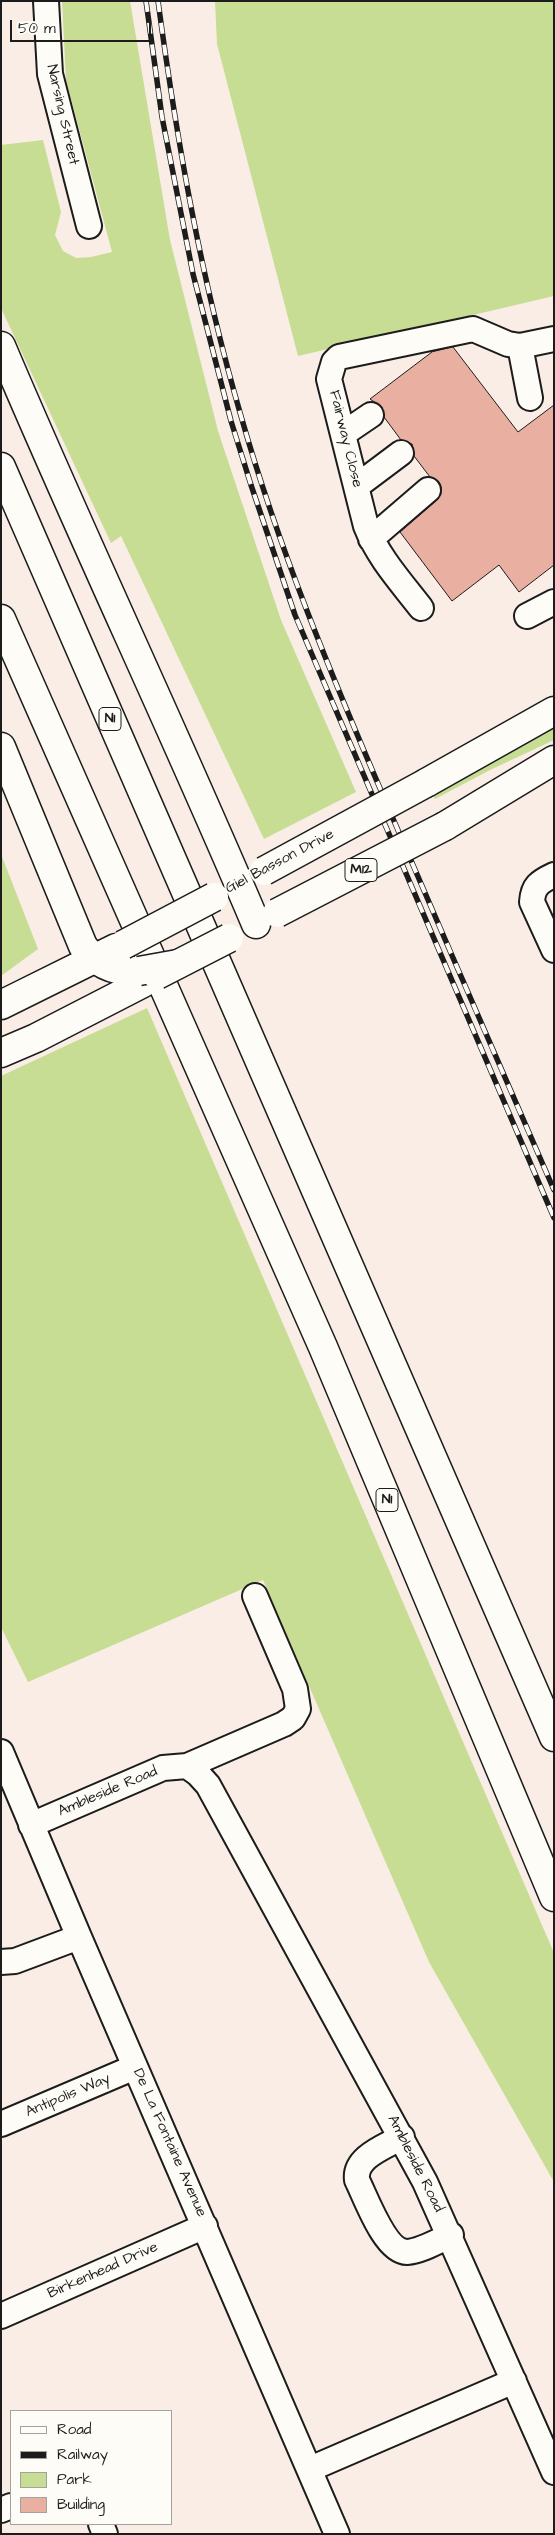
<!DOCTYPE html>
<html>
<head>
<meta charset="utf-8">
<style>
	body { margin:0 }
	#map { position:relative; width:555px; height:2535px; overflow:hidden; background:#f9ede6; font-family:"Architects Daughter",sans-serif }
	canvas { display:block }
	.frame { position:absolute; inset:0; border:2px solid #1c1c1c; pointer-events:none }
	.legend { position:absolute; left:10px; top:2410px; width:162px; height:115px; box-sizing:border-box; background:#fdfcf7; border:1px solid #a3a29f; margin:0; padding:6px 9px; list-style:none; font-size:15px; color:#1c1c1c }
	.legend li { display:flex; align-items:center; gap:10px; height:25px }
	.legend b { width:25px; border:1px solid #a3a29f }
	.scale { position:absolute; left:10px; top:20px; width:141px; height:22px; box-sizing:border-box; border:2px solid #1c1c1c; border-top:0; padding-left:6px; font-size:15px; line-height:18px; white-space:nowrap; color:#1c1c1c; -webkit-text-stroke:4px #fdfcf7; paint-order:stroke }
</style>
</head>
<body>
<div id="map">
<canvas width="555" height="2535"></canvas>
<div class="frame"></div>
<ul class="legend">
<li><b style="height:6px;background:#fdfcf7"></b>Road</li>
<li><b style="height:6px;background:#1c1c1c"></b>Railway</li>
<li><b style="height:14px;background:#c7dd93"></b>Park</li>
<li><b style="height:14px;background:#e9b0a1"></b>Building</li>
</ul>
<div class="scale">50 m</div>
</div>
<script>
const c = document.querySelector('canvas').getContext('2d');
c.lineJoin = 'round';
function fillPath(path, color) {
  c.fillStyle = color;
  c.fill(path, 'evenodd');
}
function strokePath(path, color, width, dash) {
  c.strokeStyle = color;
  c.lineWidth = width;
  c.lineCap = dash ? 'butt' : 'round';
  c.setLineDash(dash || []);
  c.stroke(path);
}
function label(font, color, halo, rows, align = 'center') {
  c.font = font + ' "Architects Daughter",sans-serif';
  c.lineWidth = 4;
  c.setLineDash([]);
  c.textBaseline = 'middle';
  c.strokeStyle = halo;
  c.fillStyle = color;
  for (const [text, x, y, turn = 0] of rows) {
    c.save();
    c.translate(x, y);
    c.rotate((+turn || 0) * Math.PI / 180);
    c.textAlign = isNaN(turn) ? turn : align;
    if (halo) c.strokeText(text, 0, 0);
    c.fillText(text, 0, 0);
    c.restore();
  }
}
const green = new Path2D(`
	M62,1H130L170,240L218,431L281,620L356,792L264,839L121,536L111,543L1,308V145L43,140L61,212L55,235L63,251L76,258L91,257L112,252L66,80Z
	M215,1H554V296L298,356L217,44Z
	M554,723V740L490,770L435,799L432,794Z
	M1,854L38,949L1,976Z
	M147,1008L554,1953V2182L429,1962L263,1580L28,1682L1,1627V1076Z`);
const building = new Path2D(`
	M453,347L518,432L554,405V565L519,592L499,565L452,601L400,532L437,500L441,494V487L438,481L430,477L414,456L412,444L401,440L384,417L382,407L370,399L432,352Z`);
const minor = new Path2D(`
	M46,1L50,74L89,226
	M520,346L530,398
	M343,434L371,415
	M357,486L401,453
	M371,539L428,490
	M421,608C400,581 378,557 366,526L329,379L334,362L339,357L473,329L508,344L520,346L554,339
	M527,616L554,602
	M554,875C539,882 533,886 532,902L554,950
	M1,1752L79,1937L337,2534
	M187,1766L198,1774L208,1785L425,2182L554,2472
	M31,1825L163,1768L187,1766L284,1724L293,1718L298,1709L295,1689L255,1596
	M1,1962L15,1961L79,1937
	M1,2124L135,2067
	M402,2137C385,2147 354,2157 357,2180C366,2198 385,2252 407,2252C421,2251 438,2241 451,2235
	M1,2316L205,2226
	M310,2469L514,2381
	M1,2510L11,2506
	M101,2524L105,2534`);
const major = new Path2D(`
	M426,783L554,711
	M445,826L554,760
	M1,1005L116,948
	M1,1053L36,1038L143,983`);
const highway = new Path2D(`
	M1,346C83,540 174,730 256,924
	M1,467L554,1737
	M1,619L323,1347L554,1897
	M1,747L83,946C97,965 116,972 139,971`);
const rail = new Path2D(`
	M146,1L162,117L193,274L231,421L251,485L295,615L554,1218
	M158,1C177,142 201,279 241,416C279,550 333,679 388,807C443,935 498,1062 554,1190`);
const majorBridge = new Path2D(`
	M264,871L426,783
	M277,913L445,826
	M123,945L214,897
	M157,975L229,938`);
const highwayBridge = new Path2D(`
	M139,971L178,964`);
const shields = [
	[110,719,22],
	[361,870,32],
	[387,1500,22]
];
const shieldNames = [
	["N1",110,719],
	["M12",361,870],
	["N1",387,1500]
];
const streetNames = [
	["Narsing Street",62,115,77],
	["Fairway Close",345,439,76],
	["Giel Basson Drive",280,862,-28],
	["Ambleside Road",108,1792,-23],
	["Antipolis Way",68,2096,-23],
	["De La Fontaine Avenue",169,2143,66],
	["Ambleside Road",415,2164,63],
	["Birkenhead Drive",103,2271,-24]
];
fillPath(green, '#c7dd93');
fillPath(building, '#e9b0a1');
strokePath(building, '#1c1c1c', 1);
strokePath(minor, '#1c1c1c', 28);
strokePath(major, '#1c1c1c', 31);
strokePath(highway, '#1c1c1c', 31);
strokePath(minor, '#fdfcf7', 24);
strokePath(major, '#fdfcf7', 28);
strokePath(highway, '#fdfcf7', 28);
strokePath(rail, '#1c1c1c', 5.5);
strokePath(rail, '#fdfcf7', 4, [11]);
strokePath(majorBridge, '#1c1c1c', 31, []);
strokePath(highwayBridge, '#1c1c1c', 31, []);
strokePath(majorBridge, '#fdfcf7', 28);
strokePath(highwayBridge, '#fdfcf7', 28);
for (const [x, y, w] of shields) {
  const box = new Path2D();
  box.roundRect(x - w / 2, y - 11.5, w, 23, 4);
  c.fillStyle = '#fdfcf7';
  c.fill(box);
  strokePath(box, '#1c1c1c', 1);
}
label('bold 14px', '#1c1c1c', null, shieldNames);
label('15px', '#1c1c1c', '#fdfcf7', streetNames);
</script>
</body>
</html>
